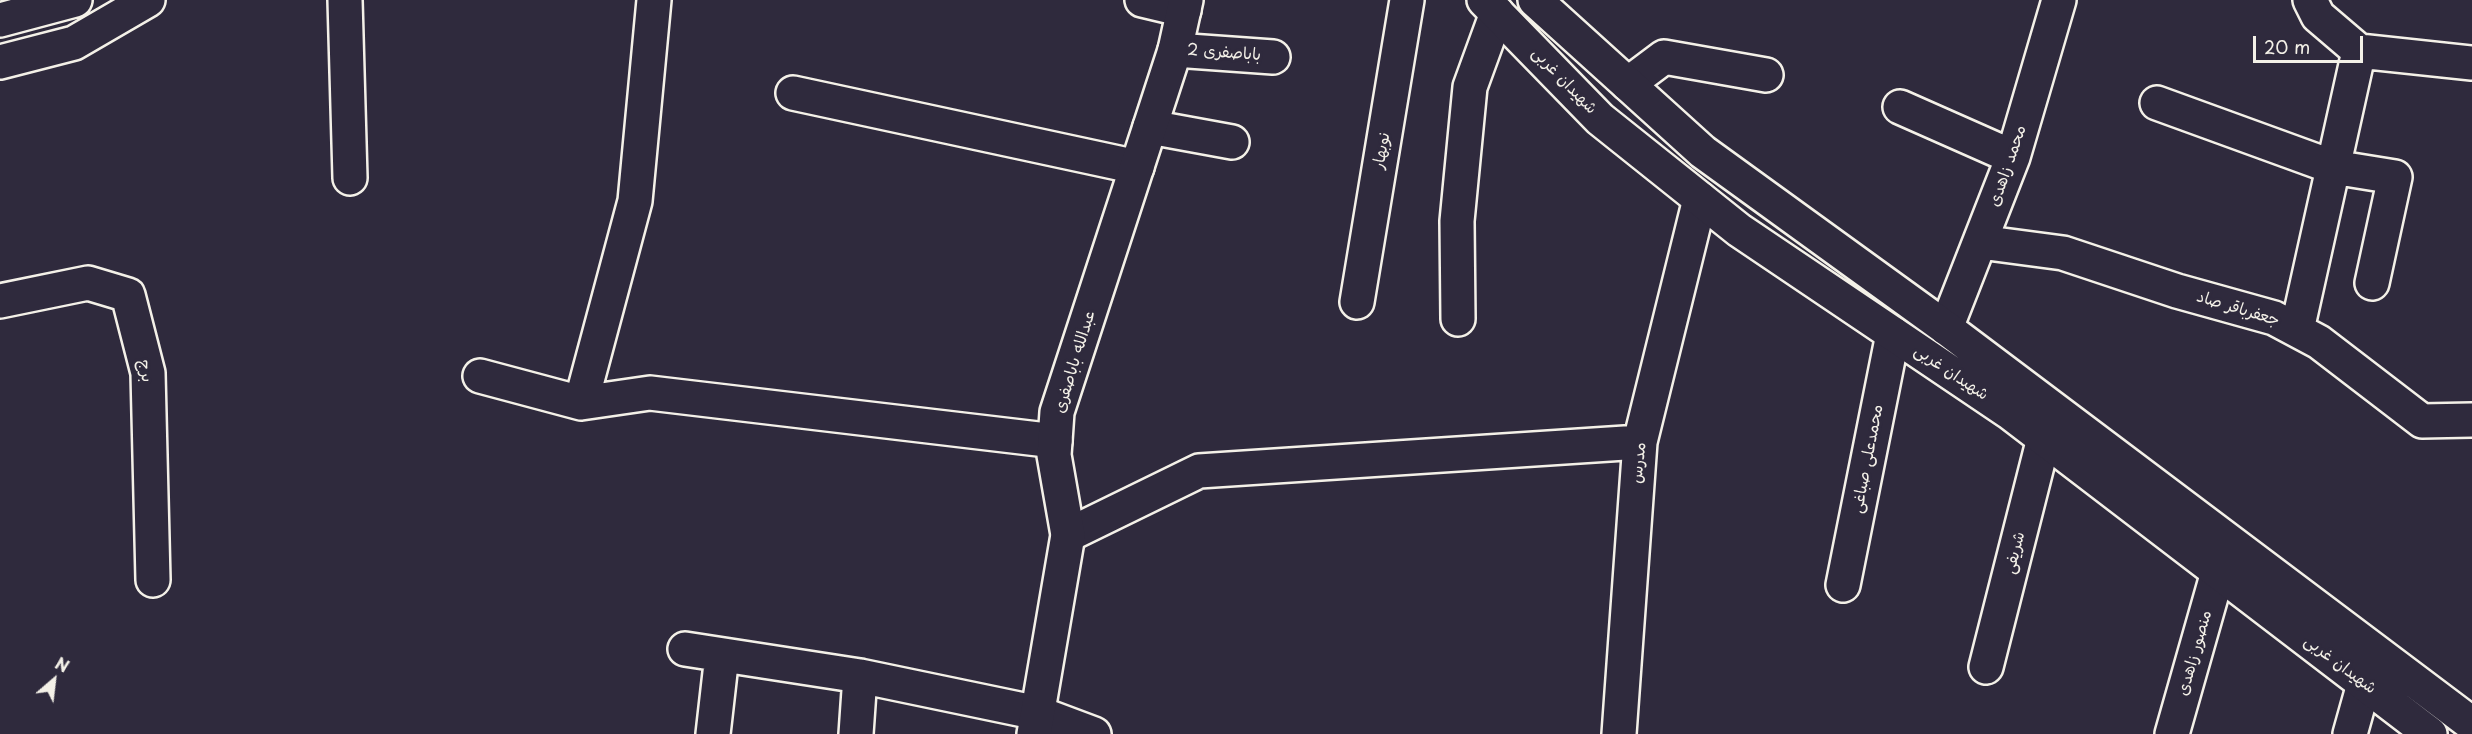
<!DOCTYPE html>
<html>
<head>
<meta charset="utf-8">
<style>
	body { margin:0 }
	#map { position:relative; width:2472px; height:734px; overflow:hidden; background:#2f2a3d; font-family:"Playpen Sans",sans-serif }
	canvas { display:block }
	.north { position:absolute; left:24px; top:650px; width:60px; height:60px; -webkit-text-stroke:4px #2f2a3d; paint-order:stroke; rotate:28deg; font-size:16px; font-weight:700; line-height:24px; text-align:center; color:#f4f1e8 }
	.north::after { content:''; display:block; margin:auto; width:21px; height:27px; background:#f4f1e8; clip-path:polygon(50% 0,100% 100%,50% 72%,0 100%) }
	.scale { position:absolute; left:2253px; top:36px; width:110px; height:27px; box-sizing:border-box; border:3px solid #f4f1e8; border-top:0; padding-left:8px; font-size:18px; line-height:21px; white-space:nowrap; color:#f4f1e8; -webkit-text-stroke:4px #2f2a3d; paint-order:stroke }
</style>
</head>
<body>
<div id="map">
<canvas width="2472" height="734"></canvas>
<div class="north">N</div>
<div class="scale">20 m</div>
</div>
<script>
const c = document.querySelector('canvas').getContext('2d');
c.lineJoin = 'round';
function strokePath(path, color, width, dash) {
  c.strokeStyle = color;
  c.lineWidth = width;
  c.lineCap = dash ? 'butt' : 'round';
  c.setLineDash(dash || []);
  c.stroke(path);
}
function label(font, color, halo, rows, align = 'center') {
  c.font = font + ' "Playpen Sans","Playpen Sans Arabic",sans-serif';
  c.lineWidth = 6;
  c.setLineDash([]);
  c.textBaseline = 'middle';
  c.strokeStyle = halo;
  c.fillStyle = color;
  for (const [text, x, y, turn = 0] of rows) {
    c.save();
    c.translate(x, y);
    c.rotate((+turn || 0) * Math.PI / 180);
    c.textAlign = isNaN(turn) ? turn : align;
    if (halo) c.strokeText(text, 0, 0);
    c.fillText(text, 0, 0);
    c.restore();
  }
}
const minor = new Path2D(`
	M345,0L350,178
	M1142,0L1184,10
	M2310,0L2318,16L2359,51L2472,63
	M1175,50L1273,57
	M1628,84L1664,57L1766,75
	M793,93L1137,167
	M2157,103L2333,167L2395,177L2372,283
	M1900,107L2013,157
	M1150,127L1232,142
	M1980,242L2063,253L2177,291L2274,318L2319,342L2422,421L2472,420
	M0,301L88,283L128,295L148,373L153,580
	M1357,302L1407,0
	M1458,319L1457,221L1470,87L1497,13
	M1946,328L2013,157L2059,0
	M2297,330L2359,51
	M480,376L581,403L650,393L1055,441
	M581,403L635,201L654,0
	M1068,535L1199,471L1640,442
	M1843,585L1893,334
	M685,649L860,676L1038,713L1094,734
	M1986,667L2044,438
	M713,734L722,655
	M856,734L860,676
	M1619,734L1640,442L1700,199
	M2172,734L2218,572
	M2350,734L2364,684`);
const tertiary = new Path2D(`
	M1034,734L1068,535L1054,455L1057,412L1175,50L1186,0`);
const secondary = new Path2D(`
	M1484,0L1600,119L1739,230L2009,412L2430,734
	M1535,0L1703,152L1946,328L2472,724
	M0,20L75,0
	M0,62L74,43L148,0`);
const streetNames = [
	["باباصفری 2",1224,53,4],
	["شهیدان غربی",1564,81,46],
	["نوبهار",1382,151,-80],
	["محمد زاهدی",2008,166,-71],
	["جعفرباقر صاد",2238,309,17],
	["عبدالله باباصفری",1075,362,-73],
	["برج",145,371,81],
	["شهیدان غربی",1951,373,34],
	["محمدعلی صباغی",1868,459,-79],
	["مدرس",1639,463,-84],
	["شریفی",2015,553,-76],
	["منصور زاهدی",2195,653,-74],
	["شهیدان غربی",2340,665,37]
];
strokePath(minor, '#f4f1e8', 38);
strokePath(tertiary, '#f4f1e8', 38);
strokePath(secondary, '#f4f1e8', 38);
strokePath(minor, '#2f2a3d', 33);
strokePath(tertiary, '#2f2a3d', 33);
strokePath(secondary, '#2f2a3d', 33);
label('16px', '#f4f1e8', '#2f2a3d', streetNames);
</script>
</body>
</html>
